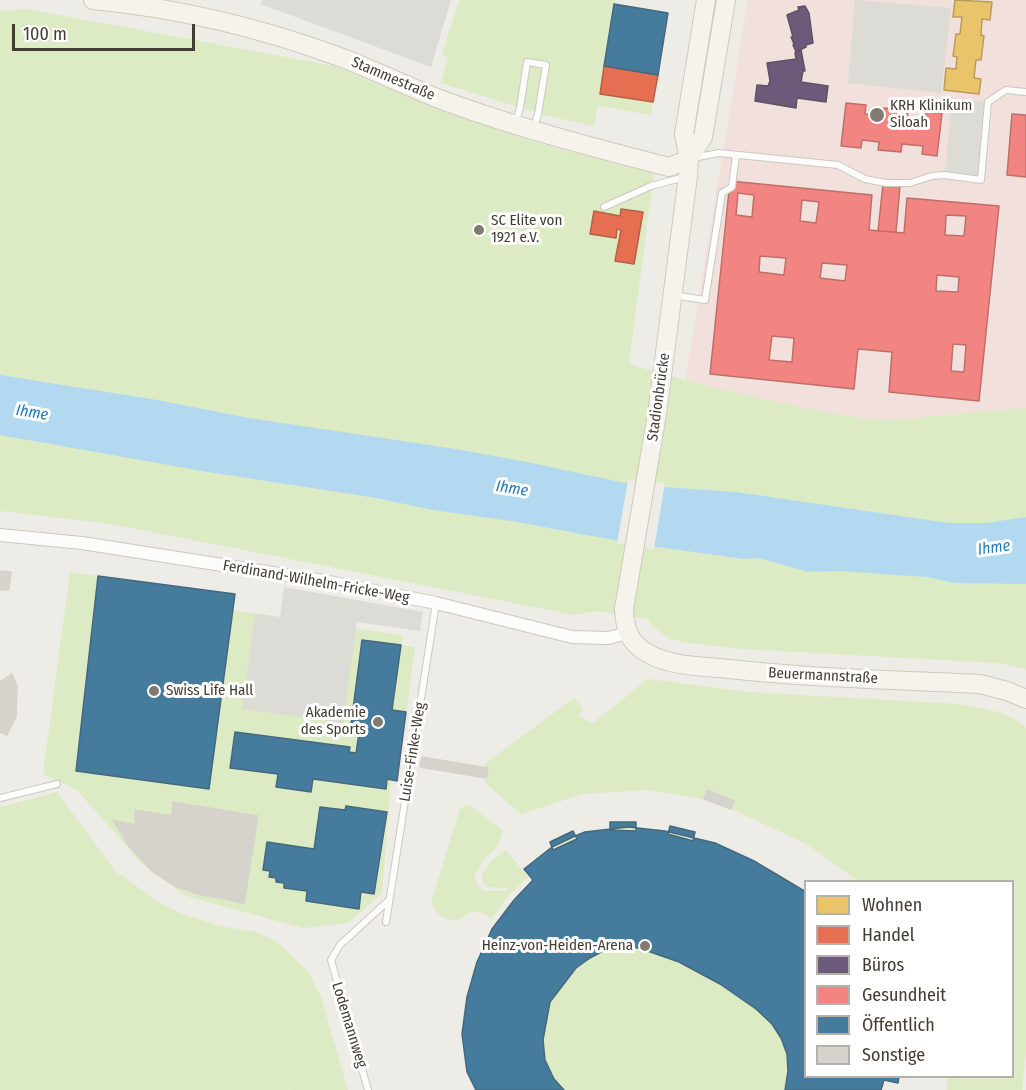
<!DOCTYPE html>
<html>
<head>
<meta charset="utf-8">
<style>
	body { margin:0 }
	#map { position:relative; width:1026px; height:1090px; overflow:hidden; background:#eeece6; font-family:"Fira Sans Condensed",sans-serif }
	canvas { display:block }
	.legend { position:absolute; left:804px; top:880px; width:210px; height:198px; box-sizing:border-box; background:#fff; border:2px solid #b4b1ad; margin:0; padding:8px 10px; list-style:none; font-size:18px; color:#443d32 }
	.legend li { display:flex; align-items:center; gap:12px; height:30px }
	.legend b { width:30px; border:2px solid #b4b1ad }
	.scale { position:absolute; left:12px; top:24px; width:183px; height:27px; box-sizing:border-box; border:3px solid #443d32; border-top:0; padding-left:8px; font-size:18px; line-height:21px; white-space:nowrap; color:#443d32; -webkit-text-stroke:4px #fff; paint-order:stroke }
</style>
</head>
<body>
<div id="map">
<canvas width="1026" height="1090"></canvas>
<ul class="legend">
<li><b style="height:16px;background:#e9c46a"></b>Wohnen</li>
<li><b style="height:16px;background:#e76f51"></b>Handel</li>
<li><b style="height:16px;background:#6d597a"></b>Büros</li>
<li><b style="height:16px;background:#f28482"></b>Gesundheit</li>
<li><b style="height:16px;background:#457b9d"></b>Öffentlich</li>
<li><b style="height:16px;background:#d6d3cd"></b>Sonstige</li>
</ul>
<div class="scale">100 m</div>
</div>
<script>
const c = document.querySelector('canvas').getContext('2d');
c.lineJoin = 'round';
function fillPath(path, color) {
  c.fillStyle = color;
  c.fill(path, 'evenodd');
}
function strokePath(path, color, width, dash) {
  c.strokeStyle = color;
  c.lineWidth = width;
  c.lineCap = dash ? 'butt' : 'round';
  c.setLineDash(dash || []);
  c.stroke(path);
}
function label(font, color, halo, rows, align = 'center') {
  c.font = font + ' "Fira Sans Condensed",sans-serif';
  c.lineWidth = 6;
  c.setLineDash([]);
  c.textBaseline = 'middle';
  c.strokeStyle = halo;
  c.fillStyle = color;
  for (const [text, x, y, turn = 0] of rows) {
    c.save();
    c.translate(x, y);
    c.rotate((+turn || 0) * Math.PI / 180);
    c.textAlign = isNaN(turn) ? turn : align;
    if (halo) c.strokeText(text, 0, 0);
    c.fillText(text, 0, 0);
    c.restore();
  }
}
const medical = new Path2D(`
	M748,0H1026V408L891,420H872L820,412L685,381Z`);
const green = new Path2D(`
	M459,0H615V4L668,13L651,115L598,106L594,126L547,116L441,83L448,58L442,55Z
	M27,9L334,66L447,113L538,143L616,164L654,172L629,364C675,378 721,389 768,400C809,409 849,419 891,420L1026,408V669L998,663L740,649L689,643L670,639L651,625L648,619L596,611L575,615L111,524L0,511V11Z
	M70,572L98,576L233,610L402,635L401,645L415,647L397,781L391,780L382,893L348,923L303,928L186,896L143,865L77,790L43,774Z
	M648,679L749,692L958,704C981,708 1009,711 1026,728V1050L1022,1090H947V1077L1012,1076V882L858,881L808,845L734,810L704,799L646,790L583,794L521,814L485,783L488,768L484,767L486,763L574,698L583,709L578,716L593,723Z
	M57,792L116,872L118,886L117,872L158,902L180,913L220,926L256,932L276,941L308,971L321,997L348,1090H290L287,1077L289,1090H0V807Z
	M469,805L503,830L498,846L487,856L474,876L478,885L483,891H507L508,888L486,887L481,876C487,864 495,858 506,850L528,877L508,896L492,919L485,914L473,911C467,914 464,917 460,919C447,924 436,914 431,903L460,808Z
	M628,827C692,833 754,853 805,892L806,1076L899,1077L898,1083L884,1081L881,1090H476C441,1017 481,933 533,880L524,869C542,854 562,838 585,832C599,829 614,829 628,827Z`);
const parking = new Path2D(`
	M262,0H451L431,67L263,5L261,4Z
	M855,0L951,8L941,93L848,83Z
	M952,98L988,102L981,180L945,175Z
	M284,587L423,612L420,631L357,622L343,723L242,709L255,614L280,617Z`);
const water = new Path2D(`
	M0,375L157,400L249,418L462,450L527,462L634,485L736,492L949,523H986L1026,517V584L955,583L927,577L897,575L840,571L808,572L759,558L743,559L630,543L517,522L433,510L376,498L202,471L0,435Z`);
const pier = new Path2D(`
	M628,480L665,483L654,549L617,543Z`);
const homes = new Path2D(`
	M955,0L992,2L990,20L982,19L981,35L984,36L981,60H976L974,78L981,79L979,94L944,90L946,68L956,69L957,57L953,56L956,34H960L962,17H953Z`);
const shops = new Path2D(`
	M604,66L658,75L653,102L600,94Z
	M621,209L643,212L634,264L615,261L621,230L617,229L616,238L590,234L594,211L620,216Z`);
const offices = new Path2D(`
	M805,6L809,13L813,43L806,45V47L796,52L793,45L794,44L791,37H793L787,15L799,10L798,7Z
	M801,50L805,71H803L801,82L828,86L826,102L797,98L796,108L755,101L757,85L768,86L770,81L767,63L796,59L795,53Z`);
const health = new Path2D(`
	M846,103L866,105L865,114L884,116V108L908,111L907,120L925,122L926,112L942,113L937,156L922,154L923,146L902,144L901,152L878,150L879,142L862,140L861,148L841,146Z
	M1012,114L1026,115V177L1007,175Z
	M730,181L872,195L869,230L904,233L907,198L999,206L979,401L889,392L892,352L858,349L854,389L710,374ZM738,193L754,195L752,217L736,215ZM802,200L819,202L816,223L800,221ZM946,215L966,216L964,236L945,235ZM760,256L786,258L784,275L759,272ZM822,263L847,265L845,281L820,278ZM937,275L959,277L958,292L936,291ZM772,336L794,338L792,362L769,360ZM953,344L966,345L964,372L951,371Z
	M883,184L900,186L896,232L878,231Z`);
const public = new Path2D(`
	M614,4L668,13L658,75L604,66Z
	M98,576L235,594L209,789L76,771Z
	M362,640L401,645L392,710L406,712L397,781L387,779L386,789L313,779L311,792L276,787L278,774L230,768L235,732L350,747L349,752L356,753L359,733L350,732Z
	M346,806L387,812L374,894L361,892L359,909L306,901L307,891L284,888V883L276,882V878L269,877L270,871L263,870L267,842L314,849L320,807L345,810Z
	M610,822H636V831L610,830Z
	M670,826L695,832L693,841L668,834Z
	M628,827L665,831L715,843L754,861L806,892V1076H899L898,1083L884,1080L881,1090H785L788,1071L787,1054L781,1038L772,1024L756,1009L720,984L679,962L639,948L621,947L605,950L590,958L576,968L550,1002L543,1040L545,1060L554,1079L564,1090H476L467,1072L462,1034L467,997L477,962L492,929L514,900L533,880L524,869L552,847L575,836L585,832Z
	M573,831L577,839L553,850L550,842Z`);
const building = new Path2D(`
	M0,571L11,572L9,590H0Z
	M12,674L17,686L16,717L7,735L0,732V682Z
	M422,757L488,768L486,778L420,767Z
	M707,790L734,801L731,809L704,799Z
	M173,802L258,816L244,903L198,894L175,886L152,871L129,846L113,820L135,825V810L172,816Z`);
const lane = new Path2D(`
	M516,121L520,108L527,62L546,65L538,114L534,127
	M693,158L719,153L838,165L865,179L886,183H910L932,176L945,175L981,180L988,102L1006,90L1026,92
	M604,207L651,186L685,177
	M673,295L705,300L722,193L732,187L736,155
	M0,798L57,784
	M386,922L436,603
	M368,1090L331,960L340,945L389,900`);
const street = new Path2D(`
	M0,535L82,543L324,581L436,603L572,637L608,638L628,633`);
const secondary = new Path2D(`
	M93,0C177,8 258,27 337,56C375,70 412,89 450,103C522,129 595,148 669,167L689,159
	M706,0L684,134L689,159L688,176L657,414L624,609C625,625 627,638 641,649C665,667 701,666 729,669C812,678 896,680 980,684L1007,691L1026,699
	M689,159L703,137L726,0`);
const markers = [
	[877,115,8,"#807a71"],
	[479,230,6,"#807a71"],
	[154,691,6,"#807a71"],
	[378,722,6,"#807a71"],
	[645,946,6,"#807a71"]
];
const streetNames = [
	["Stammestraße",393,79,23],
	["Stadionbrücke",659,397,-82],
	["Ferdinand-Wilhelm-Fricke-Weg",316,582,10],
	["Beuermannstraße",823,676,3],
	["Luise-Finke-Weg",413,752,-81],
	["Lodemannweg",349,1025,73]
];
const poiNames = [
	["KRH Klinikum",890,106],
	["Siloah",890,123],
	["SC Elite von",491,221],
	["1921 e.V.",491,238],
	["Swiss Life Hall",166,691],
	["Akademie",366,713,"right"],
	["des Sports",366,730,"right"],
	["Heinz-von-Heiden-Arena",633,946,"right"]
];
const waterNames = [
	["Ihme",32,413,9],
	["Ihme",512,489,9],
	["Ihme",994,548,-8]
];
fillPath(medical, '#f1e0dc');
fillPath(green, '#dcebc3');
fillPath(parking, '#dddbd6');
fillPath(water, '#b2d9f0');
fillPath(pier, '#eeece6');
fillPath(homes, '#e9c46a');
strokePath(homes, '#b89c59', 1.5);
fillPath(shops, '#e76f51');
strokePath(shops, '#b66048', 1.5);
fillPath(offices, '#6d597a');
strokePath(offices, '#615164', 1.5);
fillPath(health, '#f28482');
strokePath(health, '#be6f6a', 1.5);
fillPath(public, '#457b9d');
strokePath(public, '#45687d', 1.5);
fillPath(building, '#d6d3cd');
strokePath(building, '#d6d3cc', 1.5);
strokePath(lane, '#cbc8c2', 8);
strokePath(street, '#cbc8c2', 14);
strokePath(secondary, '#cfcabe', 20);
strokePath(lane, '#fcfcfb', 6);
strokePath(street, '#fcfcfb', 12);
strokePath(secondary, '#f6f3ec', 18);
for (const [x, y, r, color] of markers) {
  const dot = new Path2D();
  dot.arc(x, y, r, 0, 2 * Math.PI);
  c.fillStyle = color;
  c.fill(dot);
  strokePath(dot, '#fff', 2);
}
label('15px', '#443d32', '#fff', streetNames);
label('15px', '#443d32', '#fff', poiNames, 'left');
label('italic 16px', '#257cb6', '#fff', waterNames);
</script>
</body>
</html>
